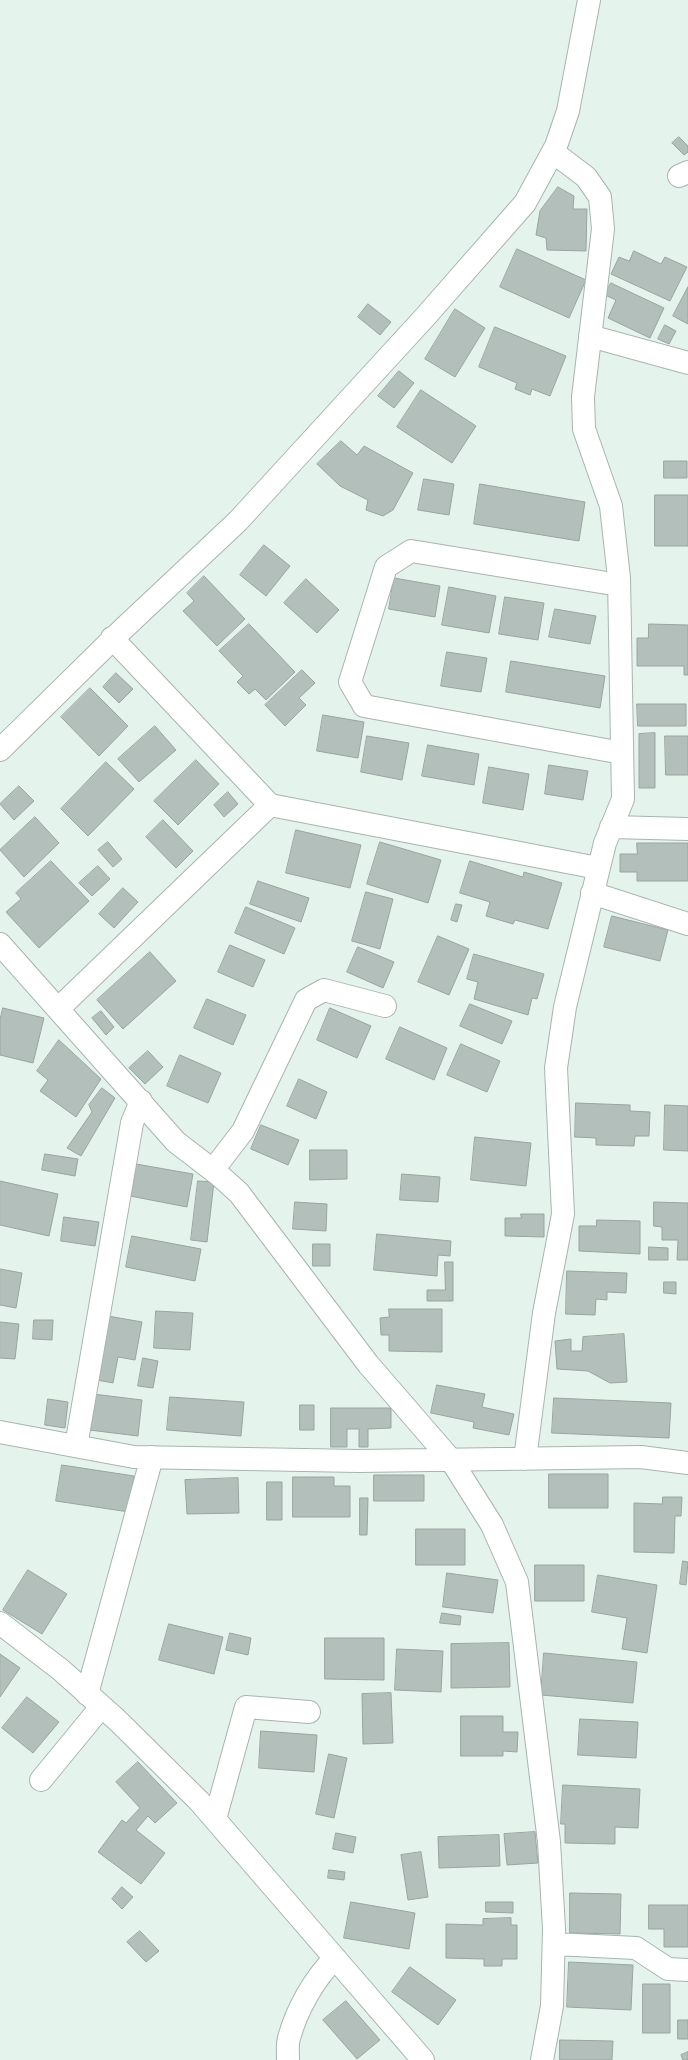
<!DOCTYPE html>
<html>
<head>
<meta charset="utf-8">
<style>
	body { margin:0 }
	canvas { display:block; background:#e5f3ed }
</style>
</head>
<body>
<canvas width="688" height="2060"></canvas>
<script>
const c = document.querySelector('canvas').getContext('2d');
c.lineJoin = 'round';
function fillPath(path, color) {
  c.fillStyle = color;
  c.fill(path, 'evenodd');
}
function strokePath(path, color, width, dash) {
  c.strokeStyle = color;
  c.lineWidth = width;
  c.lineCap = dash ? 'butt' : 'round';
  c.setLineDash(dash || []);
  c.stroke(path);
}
const building = new Path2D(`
	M679,137L688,146V152L684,155L672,143Z
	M558,187L574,196L573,209H587L586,251L547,250L546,238L536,235L540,211Z
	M517,249L586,280L569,318L500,287Z
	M634,251L661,264L665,257L687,267L670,301L611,274L619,257L629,261Z
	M611,283L664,308L650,338L608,318L616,300L605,295Z
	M688,287V324L673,316Z
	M368,304L391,322L380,335L358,317Z
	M455,309L485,328L455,377L425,359Z
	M665,325L676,331L669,344L658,339Z
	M495,327L566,356L550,396L532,389L530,395L515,389L517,383L479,367Z
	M399,371L414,383L394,408L378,396Z
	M421,390L476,426L452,463L397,427Z
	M341,441L357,455L364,446L413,473L393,510L383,516L366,510L368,500L340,486L317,464Z
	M664,461H687V478H664Z
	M424,479L454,484L449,515L418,510Z
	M480,484L585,502L579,541L474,524Z
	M655,495H688V546H655Z
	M264,545L290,566L266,596L240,575Z
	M204,576L245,619L217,646L183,611L194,601L187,593Z
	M394,578L440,586L435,617L389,609Z
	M306,579L339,610L317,633L284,603Z
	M449,587L496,596L489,633L442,625Z
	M505,597L544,603L538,640L499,634Z
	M555,609L596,616L590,644L549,637Z
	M249,624L295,672L266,700L255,689L249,694L237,682L243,676L219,651Z
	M649,624L688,625V675H684V666H637V638H648Z
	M447,652L487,658L481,692L441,686Z
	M511,661L605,676L600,708L506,692Z
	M302,670L315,683L299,698L306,705L285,726L265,705Z
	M116,673L133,689L119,703L103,687Z
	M90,688L128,726L99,756L61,717Z
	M637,704H686V726H638Z
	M323,715L364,722L358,758L317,751Z
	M155,726L176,750L139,782L118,759Z
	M655,733V788H639V734Z
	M367,736L409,743L402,780L361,772Z
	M665,736H688V775H666Z
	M428,745L479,754L474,785L422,776Z
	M196,760L219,784L178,825L154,801Z
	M106,762L134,789L88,836L61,809Z
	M549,765L588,771L583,800L545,794Z
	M489,767L529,774L523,810L483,803Z
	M19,786L34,801L14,820L0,804Z
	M228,792L238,804L224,817L214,805Z
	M35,817L59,843L24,877L0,850Z
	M163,820L193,851L176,868L146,837Z
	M296,830L361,845L350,888L286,873Z
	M108,842L122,859L113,867L98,850Z
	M380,842L441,860L428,903L367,884Z
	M637,843H688V881H637V872H620V854H637Z
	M51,861L89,901L39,948L6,912L21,899L16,893Z
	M470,861L523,877L524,872L562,883L548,929L515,920L513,924L486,916L490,902L460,893Z
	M98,866L110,879L92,896L79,883Z
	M258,881L309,898L301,922L250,904Z
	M123,888L138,902L114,928L99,914Z
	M366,892L393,899L380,949L352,941Z
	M456,904L462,905L457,922L451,920Z
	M246,907L295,928L284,954L235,933Z
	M612,916L668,930L660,961L604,947Z
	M438,936L469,949L449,995L418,982Z
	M230,945L265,960L253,987L218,972Z
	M358,947L394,962L383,988L347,972Z
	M150,952L176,981L123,1029L97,1000Z
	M474,954L544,974L537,999L532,998L528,1015L474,999L478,982L467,979Z
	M207,999L246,1015L233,1045L194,1028Z
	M470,1004L512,1021L502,1044L460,1026Z
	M3,1008L44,1018L33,1063L0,1055V1020Z
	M330,1008L371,1026L357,1058L317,1040Z
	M101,1011L114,1027L106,1035L92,1018Z
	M400,1027L447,1048L434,1080L386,1059Z
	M59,1040L101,1079L76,1117L40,1091L48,1080L37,1071Z
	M461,1044L500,1061L487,1092L447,1075Z
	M148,1051L163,1067L145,1084L129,1068Z
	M180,1055L221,1073L208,1103L167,1086Z
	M299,1079L327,1092L316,1119L287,1106Z
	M102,1088L115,1098L81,1156L67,1148L92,1112L89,1105Z
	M576,1103L630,1105V1111L650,1112L649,1136H635L634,1146L596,1145V1138L575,1137Z
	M665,1105L688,1106V1151L664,1150Z
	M261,1125L299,1140L288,1165L251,1149Z
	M475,1137L531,1143L526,1186L471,1180Z
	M310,1150H347V1179L310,1180Z
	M45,1154L78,1159L75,1176L42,1170Z
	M136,1164L193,1174L187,1207L130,1196Z
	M402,1174L440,1177L438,1202L400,1200Z
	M0,1181L58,1194L49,1236L0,1225Z
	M198,1181L214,1182L207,1242L191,1240Z
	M295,1202L327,1204L326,1231L293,1229Z
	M654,1202L688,1203V1260H677L678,1240H662V1227L654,1226Z
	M521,1214H544V1237L505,1236V1218H521Z
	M64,1217L99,1222L95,1246L61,1241Z
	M597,1220L640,1221V1254L579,1251V1226H596Z
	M377,1234L451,1241L450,1256L438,1255L437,1276L374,1270Z
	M132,1236L201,1249L195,1281L126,1267Z
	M313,1244H330V1266H313Z
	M649,1247L668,1248V1260H649Z
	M445,1262H453V1301H427V1290H445Z
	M0,1269L22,1273L16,1308L0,1305Z
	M567,1271L627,1273L626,1293L607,1292V1300L596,1299L595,1315L566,1314Z
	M664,1282H676V1294L664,1293Z
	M389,1309H442V1352L389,1351V1335H381L380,1318L389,1317Z
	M156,1311L193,1313L190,1350L154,1348Z
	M108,1316L142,1322L135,1360L118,1357L113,1383L97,1380Z
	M34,1320H53L52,1340L33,1339Z
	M0,1322L19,1324L15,1359L0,1358Z
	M624,1334L627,1382L610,1383L588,1371L557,1369L555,1341L571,1339V1351H582L583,1337Z
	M143,1358L158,1361L153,1388L138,1386Z
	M437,1385L485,1394L482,1407L514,1414L509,1435L473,1428L474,1422L431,1413Z
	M93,1394L142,1400L138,1436L89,1430Z
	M170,1397L244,1402L241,1436L167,1430Z
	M554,1398L671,1403L669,1438L552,1433Z
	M48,1399L68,1402L65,1428L45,1425Z
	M300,1405H314V1430H300Z
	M331,1408H391V1428L368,1429V1447H359V1429H347V1447H331Z
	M62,1465L134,1476L129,1512L56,1501Z
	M549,1474H608V1508H549Z
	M374,1475H424V1501H374Z
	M293,1477H334V1486H350V1517H293Z
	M238,1478L239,1513L187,1514L185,1480Z
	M267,1482H282V1520H267Z
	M663,1497H682L681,1516H675L674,1553L634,1552V1503L662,1504Z
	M360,1498H368L367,1535H360Z
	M416,1529H465V1565H416Z
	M683,1561L688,1562L686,1585L680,1584Z
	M535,1565H584V1601H535Z
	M28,1570L67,1594L42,1634L3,1610Z
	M447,1573L498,1580L493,1613L443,1607Z
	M598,1575L657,1585L647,1653L622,1649L627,1618L592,1612Z
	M442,1613L461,1616L460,1625L440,1623Z
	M169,1624L223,1637L214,1674L159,1660Z
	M230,1633L251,1638L248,1655L226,1650Z
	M325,1638H384V1680L325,1679Z
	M509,1643L510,1687L451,1688V1644Z
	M397,1649L443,1651L441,1692L395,1690Z
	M544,1653L637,1662L633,1703L541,1695Z
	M0,1654L20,1668L0,1697Z
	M391,1693L393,1743L363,1744L362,1694Z
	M27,1697L59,1722L33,1753L2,1728Z
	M461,1716H503V1732H518L517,1752L503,1751V1756H461Z
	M580,1719L638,1722L636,1758L578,1755Z
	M261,1731L317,1735L314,1772L259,1768Z
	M329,1754L347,1758L334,1818L316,1814Z
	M138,1762L177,1803L155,1823L148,1816L136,1830L165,1853L141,1884L98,1852L122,1820L126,1823L140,1808L116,1782Z
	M563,1785L640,1789L638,1828L615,1827V1844L565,1843V1824H561Z
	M535,1832L538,1863L507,1865L504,1834Z
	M336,1833L356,1837L353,1853L333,1849Z
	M499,1835L500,1866L439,1868L438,1837Z
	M421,1852L428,1897L408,1900L401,1855Z
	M329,1870L345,1872L344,1880L328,1878Z
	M122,1887L133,1897L122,1909L112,1899Z
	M570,1893L621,1894L620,1934L570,1933Z
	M351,1902L415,1913L409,1949L344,1938Z
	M486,1902H513V1913L486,1912Z
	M649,1905H688V1947H664V1929H649Z
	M511,1918V1925H517V1959H502V1966H484V1959L446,1958V1924L483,1925V1919Z
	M140,1931L159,1951L146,1962L127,1942Z
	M569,1962L633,1965L631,2010L567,2007Z
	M410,1967L456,2000L438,2025L392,1992Z
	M643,1984H670V2033H643Z
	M346,2001L380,2040L357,2059L323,2020Z
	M678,2020H688V2039H678Z
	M560,2040L613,2041L612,2060H560Z
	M688,2052V2060H683L681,2055Z`);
const minor = new Path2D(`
	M679,176L688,172
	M590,336L688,363
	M619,585L411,551L386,567L350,682L364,706L622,753
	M112,638L270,805L598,868
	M0,750L123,629L238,521L425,317L525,203L556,146L568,111L589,0
	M611,827L688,829
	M592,893L688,924
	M0,944L176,1142L219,1175L239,1193L368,1364L451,1460L492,1525L517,1582L549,1842L554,1929L552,2006L542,2060
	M58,1009L270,805
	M213,1170L243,1131L306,1000L324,990L385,1006
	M0,1432L134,1457L359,1461L641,1457L688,1463
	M76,1446L132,1123L141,1101
	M525,1459L544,1313L563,1214L556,1068L565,1007L605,843L623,799L619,578L611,506L584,429L583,397L603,229L600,197L586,177L553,152
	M0,1623L61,1670L117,1720L199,1801L423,2060
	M87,1694L152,1457
	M41,1780L101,1707
	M215,1819L246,1707L309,1712
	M554,1944L636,1948L668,1969L688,1970
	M288,2060C288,2053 287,2045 289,2038C297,2009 314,1979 335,1958`);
fillPath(building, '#b2bfba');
strokePath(building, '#99a5a0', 1);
strokePath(minor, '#a8b5af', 24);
strokePath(minor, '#fff', 22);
</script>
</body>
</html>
